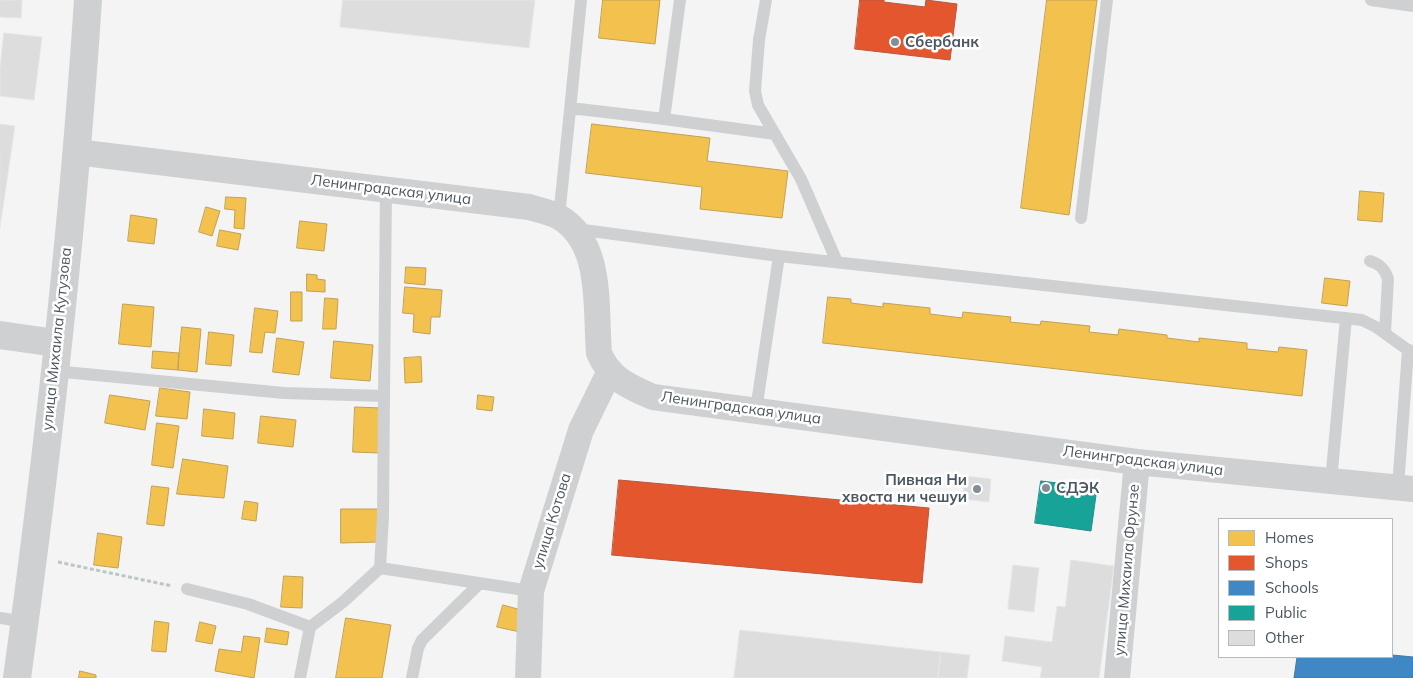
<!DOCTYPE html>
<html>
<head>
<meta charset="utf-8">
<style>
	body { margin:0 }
	#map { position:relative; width:1413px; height:678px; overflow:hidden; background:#f4f4f4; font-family:Mulish,sans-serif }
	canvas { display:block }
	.legend { position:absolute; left:1218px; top:518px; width:175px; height:140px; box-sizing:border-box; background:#fff; border:1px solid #b7bbc0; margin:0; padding:6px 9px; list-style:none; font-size:15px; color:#4a5661 }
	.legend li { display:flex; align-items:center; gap:10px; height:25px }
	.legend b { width:25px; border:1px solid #b7bbc0 }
</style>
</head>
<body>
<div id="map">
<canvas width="1413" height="678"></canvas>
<ul class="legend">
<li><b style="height:14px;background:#f2c14e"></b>Homes</li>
<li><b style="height:14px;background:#e4572e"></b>Shops</li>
<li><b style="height:14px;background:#3f88c5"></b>Schools</li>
<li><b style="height:14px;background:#17a398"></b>Public</li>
<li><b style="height:14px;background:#ddddde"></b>Other</li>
</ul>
</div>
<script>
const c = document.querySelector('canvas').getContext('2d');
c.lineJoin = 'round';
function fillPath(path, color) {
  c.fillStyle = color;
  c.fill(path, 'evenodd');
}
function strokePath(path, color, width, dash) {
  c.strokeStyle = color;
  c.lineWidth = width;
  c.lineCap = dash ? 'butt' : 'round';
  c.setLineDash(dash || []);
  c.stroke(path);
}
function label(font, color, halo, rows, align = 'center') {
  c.font = font + ' Mulish,sans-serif';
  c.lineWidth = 5;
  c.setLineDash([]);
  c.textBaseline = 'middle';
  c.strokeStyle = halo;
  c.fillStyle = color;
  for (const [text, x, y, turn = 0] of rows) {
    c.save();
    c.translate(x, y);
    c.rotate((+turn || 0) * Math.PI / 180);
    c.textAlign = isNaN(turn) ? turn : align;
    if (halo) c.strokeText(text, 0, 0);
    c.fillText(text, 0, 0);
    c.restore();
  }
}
const homes = new Path2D(`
	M603,0H660L655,44L599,38Z
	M1047,0H1097L1069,215L1021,208Z
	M592,124L710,138L707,161L788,171L782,218L700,209L702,187L586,173Z
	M1360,191L1384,193L1382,222L1358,220Z
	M226,197L246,198L244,229L234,228L235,210L225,209Z
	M206,207L220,211L212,236L199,232Z
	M131,215L157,219L154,244L128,241Z
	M300,221L327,224L324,251L297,248Z
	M220,230L241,234L238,250L217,246Z
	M406,267L426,268L425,285L405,283Z
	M307,274L317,275V279L325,280V292L307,291Z
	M1325,278L1350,281L1347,306L1322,303Z
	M405,287L442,290L440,317H431L430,334L413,332L414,314L403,313Z
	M291,292H302V321H291Z
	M828,297L851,299V303L883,307V303L930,308V314L962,318L963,312L1011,317L1010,322L1040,325L1041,321L1090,326L1089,332L1118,335L1119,329L1167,335V338L1199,342V338L1247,343V349L1278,352L1279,347L1307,350L1302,396L823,343Z
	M325,298L338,299L336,329H323Z
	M123,304L154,307L151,347L119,344Z
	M255,308L278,311L275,333L265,332L262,353L250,352Z
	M182,327L201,329L197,372L178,370Z
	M209,332L234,335L231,366L206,364Z
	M277,338L304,342L299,375L273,372Z
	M334,341L373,345L370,381L331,378Z
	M153,351L179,353L178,370L152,368Z
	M421,357L422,382L405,383L404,358Z
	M160,388L190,392L187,419L156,416Z
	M110,395L150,401L145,430L105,423Z
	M478,395L494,397L492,411L477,409Z
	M355,407L382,408L380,453L353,452Z
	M204,409L235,413L233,439L202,436Z
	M261,416L296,420L293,447L258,443Z
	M157,423L179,426L173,468L152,465Z
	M183,459L228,466L224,498L177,494Z
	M152,486L169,488L164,526L147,524Z
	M245,501L258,503L256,521L242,519Z
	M341,509H379V542L341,543Z
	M98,533L122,537L118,568L94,565Z
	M284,576L303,577L302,608L281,607Z
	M503,605L525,611L520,632L497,627Z
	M346,618L391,625L382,678H336Z
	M155,621L169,623L166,652L152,651Z
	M200,622L216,626L212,644L196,641Z
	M267,628L289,632L287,645L265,642Z
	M244,636L260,638L254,678L215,671L219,649L241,652Z
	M80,671L96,675V678H79Z`);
const shops = new Path2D(`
	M860,0H884V2L925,7L926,0L957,4L950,60L855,49Z
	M619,480L929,508L922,583L612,555Z`);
const schools = new Path2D(`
	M1392,655L1413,657V678H1294L1297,657H1392Z`);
const public = new Path2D(`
	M1041,481L1097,488L1091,531L1035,523Z`);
const building = new Path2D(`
	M0,0H22L21,18L0,17Z
	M343,0H535L529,48L340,27Z
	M4,33L42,37L34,100L0,96V68Z
	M0,124L15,126L0,227Z
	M965,476L991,479L989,502L963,499Z
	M1071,560L1114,566L1099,678H1040L1042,667L1002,661L1005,636L1052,642L1057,606L1065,607Z
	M1013,565L1039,568L1034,612L1008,609Z
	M740,630L941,652L938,678H734Z
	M941,652L970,655L967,678H938Z`);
const path = new Path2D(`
	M58,562L172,586`);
const service = new Path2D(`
	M766,0L759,40L755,91L758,105L801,179L837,262
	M1371,0L1413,6
	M570,110L581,0
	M664,119L775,134
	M559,217L570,110L579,109L664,119L680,0
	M1081,218L1107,0
	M576,229L779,256
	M1370,261C1380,264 1385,269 1388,279L1385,333
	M54,371L284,393L384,396L386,188
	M384,396L383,517L380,568L531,591
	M756,410L779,256L1362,320L1376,327L1408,350
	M1331,481L1346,318
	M1398,487L1408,350L1413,351
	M187,589L248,604L310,627
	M0,618L25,622
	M300,678L310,627L343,602L380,568
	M412,678L418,648L422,640L479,584`);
const minor = new Path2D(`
	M76,152L529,207C539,210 550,212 559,217C604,243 595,309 599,353C609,378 629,387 653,397L1137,462L1413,489
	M528,678L531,591L581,430L609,373
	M1117,678L1137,462`);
const tertiary = new Path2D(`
	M0,335L56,343
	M17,678C48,453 73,227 88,0`);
const markers = [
	[895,42,5,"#868d94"],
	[1046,488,5,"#868d94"],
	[977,489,5,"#868d94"]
];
const poiNames = [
	["Сбербанк",905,42],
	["Пивная Ни",967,480,"right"],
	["хвоста ни чешуи",967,497,"right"],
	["СДЭК",1056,488]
];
const streetNames = [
	["Ленинградская улица",391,190,7],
	["улица Михаила Кутузова",57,339,-84],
	["Ленинградская улица",741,408,8],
	["Ленинградская улица",1143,461,7],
	["улица Котова",552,521,-73],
	["улица Михаила Фрунзе",1127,570,-85]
];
fillPath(homes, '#f2c14e');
strokePath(homes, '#c0a154', 1);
fillPath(shops, '#e4572e');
strokePath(shops, '#b6573d', 1);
fillPath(schools, '#3f88c5');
strokePath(schools, '#4279a7', 1);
fillPath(public, '#17a398');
strokePath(public, '#268c88', 1);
fillPath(building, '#ddddde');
strokePath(building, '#e5e6e7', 1);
strokePath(path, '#bcc7c4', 3, [4, 2.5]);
strokePath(service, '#ced0d2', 12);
strokePath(minor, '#ced0d2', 26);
strokePath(tertiary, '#ced0d2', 28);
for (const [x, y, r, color] of markers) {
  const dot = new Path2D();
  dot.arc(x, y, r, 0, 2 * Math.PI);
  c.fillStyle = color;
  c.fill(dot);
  strokePath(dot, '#fff', 2);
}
label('bold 15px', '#4a5661', '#fff', poiNames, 'left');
label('15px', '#4a5661', '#fff', streetNames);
</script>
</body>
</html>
